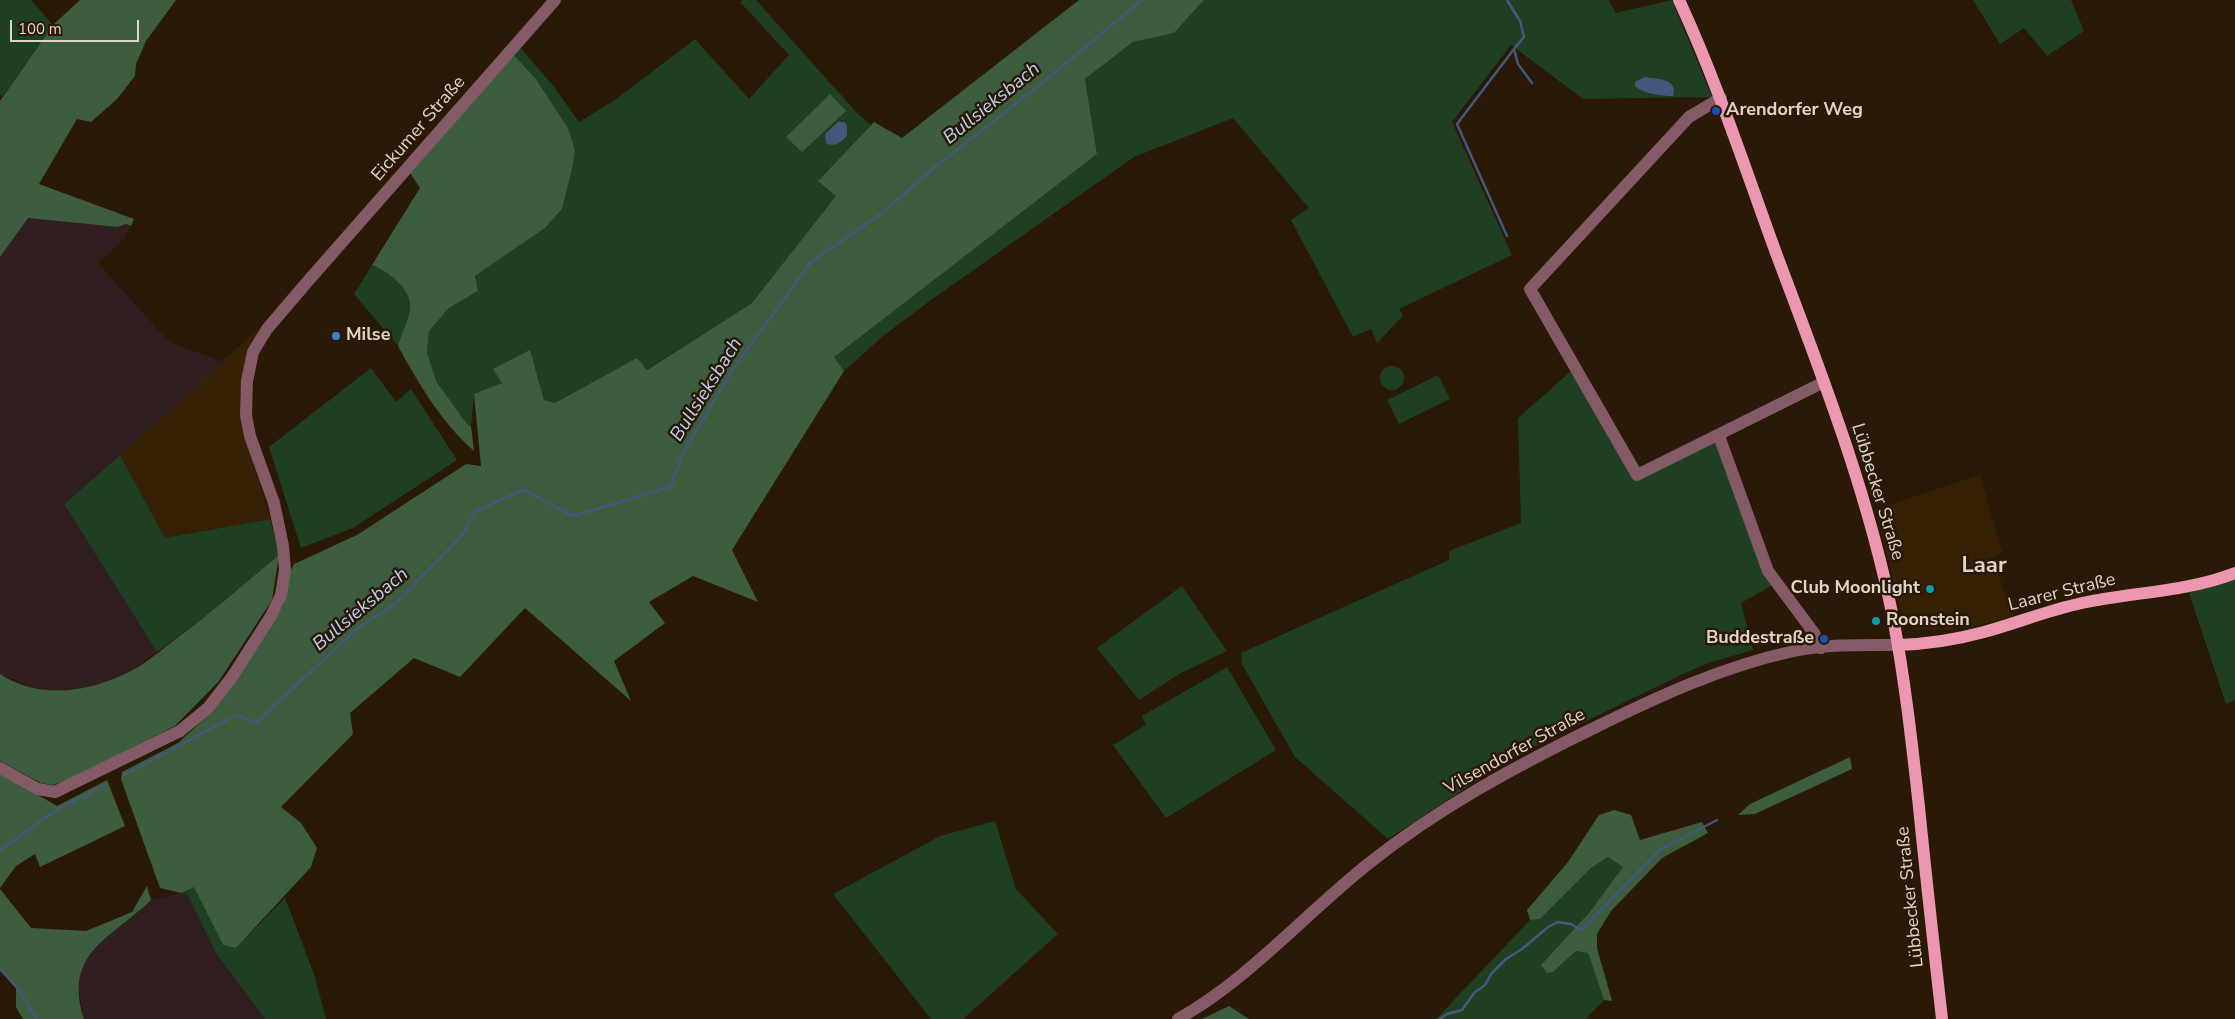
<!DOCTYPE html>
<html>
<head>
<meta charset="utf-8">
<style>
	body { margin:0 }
	#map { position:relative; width:2235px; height:1019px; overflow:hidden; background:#2a1906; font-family:"Nunito Sans",sans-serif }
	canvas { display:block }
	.scale { position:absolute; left:10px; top:20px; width:129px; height:22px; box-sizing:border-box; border:2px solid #e0d4c8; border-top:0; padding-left:6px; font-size:15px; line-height:18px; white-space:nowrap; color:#e0d4c8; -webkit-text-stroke:4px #2a1906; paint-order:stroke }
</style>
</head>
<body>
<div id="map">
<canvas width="2235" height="1019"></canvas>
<div class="scale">100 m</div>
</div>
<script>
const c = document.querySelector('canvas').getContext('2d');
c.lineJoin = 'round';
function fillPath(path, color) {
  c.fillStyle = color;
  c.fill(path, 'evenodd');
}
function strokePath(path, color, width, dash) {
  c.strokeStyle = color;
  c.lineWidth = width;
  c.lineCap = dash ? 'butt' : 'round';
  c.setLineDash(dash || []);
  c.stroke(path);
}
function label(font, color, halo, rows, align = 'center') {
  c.font = font + ' "Nunito Sans",sans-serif';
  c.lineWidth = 5;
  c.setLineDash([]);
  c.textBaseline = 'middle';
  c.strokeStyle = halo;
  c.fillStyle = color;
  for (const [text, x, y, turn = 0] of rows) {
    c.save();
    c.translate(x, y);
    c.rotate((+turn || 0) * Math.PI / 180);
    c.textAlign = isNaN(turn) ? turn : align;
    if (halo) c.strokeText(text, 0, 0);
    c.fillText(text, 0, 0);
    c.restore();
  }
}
const built = new Path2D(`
	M261,326L241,399L242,427L270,519L165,538L120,455Z
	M1980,475L2002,552L1992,558L2014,616L1982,625L1947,630H1914L1903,620L1876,509Z`);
const industrial = new Path2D(`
	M28,218L118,227L126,223L131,226L123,240L98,263L169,342L224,362L64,504L157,652L125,674L107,682L75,690H48L32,688L0,674V257Z
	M181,893L187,894L216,953L265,1019H84L78,988L81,967L98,944L131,919L151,900Z`);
const green = new Path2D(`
	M0,0H31L53,25L2,97L0,94Z
	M743,0H756L857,113L871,125L819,180L837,196L752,303L646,370L637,359L555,404L544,400L530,351L494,369L503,383L474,395L471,426L467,424L436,381L427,352L429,331L449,308L478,291L475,276L545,228L562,209L573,165L575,150L568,128L536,79L514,55L520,47L555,88L579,122L615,100L695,39L749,99L789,55L740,2Z
	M1204,0H1609L1616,13L1672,0L1712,97L1583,99L1511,45L1452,122L1512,255L1399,309L1403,316L1377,343L1371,329L1353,337L1291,220L1309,208L1233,118L1134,157L931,300L883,336L844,371L833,357L1097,154L1085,79L1133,42L1174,33Z
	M1973,0H2071L2084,31L2047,56L2024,28L2000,44Z
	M372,265C387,271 412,289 410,308C409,320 401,334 398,346L354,294Z
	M1578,365L1639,471L1714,435L1773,585L1741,603L1753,650L1708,663L1683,674L1516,755L1388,839L1295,757L1242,664L1241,653L1449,560V551L1521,523L1518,418Z
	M1380 378a12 12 0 1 1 24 0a12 12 0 1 1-24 0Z
	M371,368L396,402L411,389L457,460L353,528L301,548L269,447Z
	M1438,375L1450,399L1399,424L1387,400Z
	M120,455L165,538L270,519L279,555L207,615L157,652L64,504Z
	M2235,579V700L2226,704L2189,593Z
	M1182,586L1227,651L1181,673L1139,700L1097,648Z
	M1227,667L1276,750L1166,818L1113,745L1146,725L1142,716Z
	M995,821L1016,889L1058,934L963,1019H931L833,894L940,836Z
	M1608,857L1624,867L1589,913L1553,972L1576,951L1588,953L1604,1000L1586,1019H1436L1530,920L1540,919L1591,868Z
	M194,886L223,945L236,948L285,898L314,974L326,1019H265L216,953L187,894L181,893Z`);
const forest = new Path2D(`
	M80,0H176L146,41L136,64L135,76L117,99L91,122L77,119L39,184L134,219L131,226L126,224L118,227L28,218L0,257V101L53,25Z
	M1079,0H1204L1174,33L1133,42L1085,79L1097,154L834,357L844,371L732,550L758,602L693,576L649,602L665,623L614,661L631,701L525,608L460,677L414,658L350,713L353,734L281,807L301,823L317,848L311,867L236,948L223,945L194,887L181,893L160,888L121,779L122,772L178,743L213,711L267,633L283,605L289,574L294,564L357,535L466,464L481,466L474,394L502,383L493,369L530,350L544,400L555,403L637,358L647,370L752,303L836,196L818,181L874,122L902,138Z
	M514,55L536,79L568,128L575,150L573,165L562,209L545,228L475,276L478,291L449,308L429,331L427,352L436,381L467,424L471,426L474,451C442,423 418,383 398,346C401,334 409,320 410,308C412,289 387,271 372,265L420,188L410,173Z
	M830,94L846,111L802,152L786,137Z
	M279,555L272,600L219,681L175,726L74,778L53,785L41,783L0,761V674C42,702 97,691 138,667C153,658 167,645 181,635C215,610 246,582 279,555Z
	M1850,757L1852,769L1755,814L1738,815L1750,804Z
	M0,773L57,806L107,780L125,826L40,867L35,854L16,866L0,888Z
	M1614,810L1631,815L1640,840L1702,822L1708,833L1662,858L1611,911L1597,934V948L1612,1001L1604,1000L1588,953L1576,951L1553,972L1547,973L1541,965L1589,913L1623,867L1608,857L1591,868L1540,919L1530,920L1527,910L1568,862L1599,815Z
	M147,886L151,900C110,940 63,952 84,1019H23L16,1007V988L0,970V889L31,928L86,931L132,912Z
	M1229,1006L1249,1019H1202Z`);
const water = new Path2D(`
	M1645,77C1655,79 1679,78 1673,96C1662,96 1644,94 1635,86V82Z
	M838,122H844L847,125V136C841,142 835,148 826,143L825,134Z`);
const stream = new Path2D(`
	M1507,0L1520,21L1524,37L1514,49L1518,64L1532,83
	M1507,236L1457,124L1514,49
	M279,701L359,627L394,605L461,537L476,511L523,490L573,516L670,487L684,452L732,370L811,262L882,213L935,167L1041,84L1142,0
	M124,775L236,715L257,723L277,702
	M0,850L58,809L107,784
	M0,969L18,989L37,1019
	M1440,1019L1447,1014L1462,1010L1474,993L1485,985L1491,974L1506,959L1522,949L1548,927L1558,922L1571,924L1581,930L1661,849L1717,820`);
const minor = new Path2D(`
	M1721,98L1689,117L1530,289L1637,475L1824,382
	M1719,436L1768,571L1814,633L1821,648
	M0,768L38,789L55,792L180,731L208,708L232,677L271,616L281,595L285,570L283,546L274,503L250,436L246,415L247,381L253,352L267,329L308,281L555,0
	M1178,1019C1249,979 1304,915 1368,864C1438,808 1516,766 1596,727C1659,696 1724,666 1794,651C1828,644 1863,645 1898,645`);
const major = new Path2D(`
	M1679,0C1717,82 1745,168 1776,253C1821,373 1868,492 1893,618C1905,680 1912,744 1919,807C1926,878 1934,948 1942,1019
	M1898,645C1927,644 1955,640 1984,632C2017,623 2049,610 2082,603C2133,592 2186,592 2235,573`);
const markers = [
	[1716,111,5,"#1a4fb4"],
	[336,336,5,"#3f7fe0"],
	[1930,589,5,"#0f9aa8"],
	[1876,621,5,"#0f9aa8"],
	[1824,639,5,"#1a4fb4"]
];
const poiNames = [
	["Arendorfer Weg",1726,111],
	["Milse",346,336],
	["Club Moonlight",1920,589,"right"],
	["Roonstein",1886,621],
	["Buddestraße",1814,639,"right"]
];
const streetNames = [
	["Eickumer Straße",419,129,-49],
	["Lübbecker Straße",1877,492,73],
	["Laarer Straße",2062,593,-14],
	["Vilsendorfer Straße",1515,752,-29],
	["Lübbecker Straße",1911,897,-96]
];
const waterNames = [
	["Bullsieksbach",992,104,-39],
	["Bullsieksbach",707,390,-58],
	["Bullsieksbach",361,610,-40]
];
const districtNames = [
	["Laar",1984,567]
];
fillPath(built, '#362107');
fillPath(industrial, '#311e21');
fillPath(green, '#1f3f22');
fillPath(forest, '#3c5e3f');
fillPath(water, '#44587c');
strokePath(stream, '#44587c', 2.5);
strokePath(minor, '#835a66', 12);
strokePath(major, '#eb97b0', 12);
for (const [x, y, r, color] of markers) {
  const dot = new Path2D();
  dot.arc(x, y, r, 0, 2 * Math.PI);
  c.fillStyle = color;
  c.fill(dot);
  strokePath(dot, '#2a1906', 2);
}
label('bold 18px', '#e0d4c8', '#2a1906', poiNames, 'left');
label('18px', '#e0d4c8', '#2a1906', streetNames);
label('italic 19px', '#bbd0f5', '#2a1906', waterNames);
label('bold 22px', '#e0d4c8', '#2a1906', districtNames);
</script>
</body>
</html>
